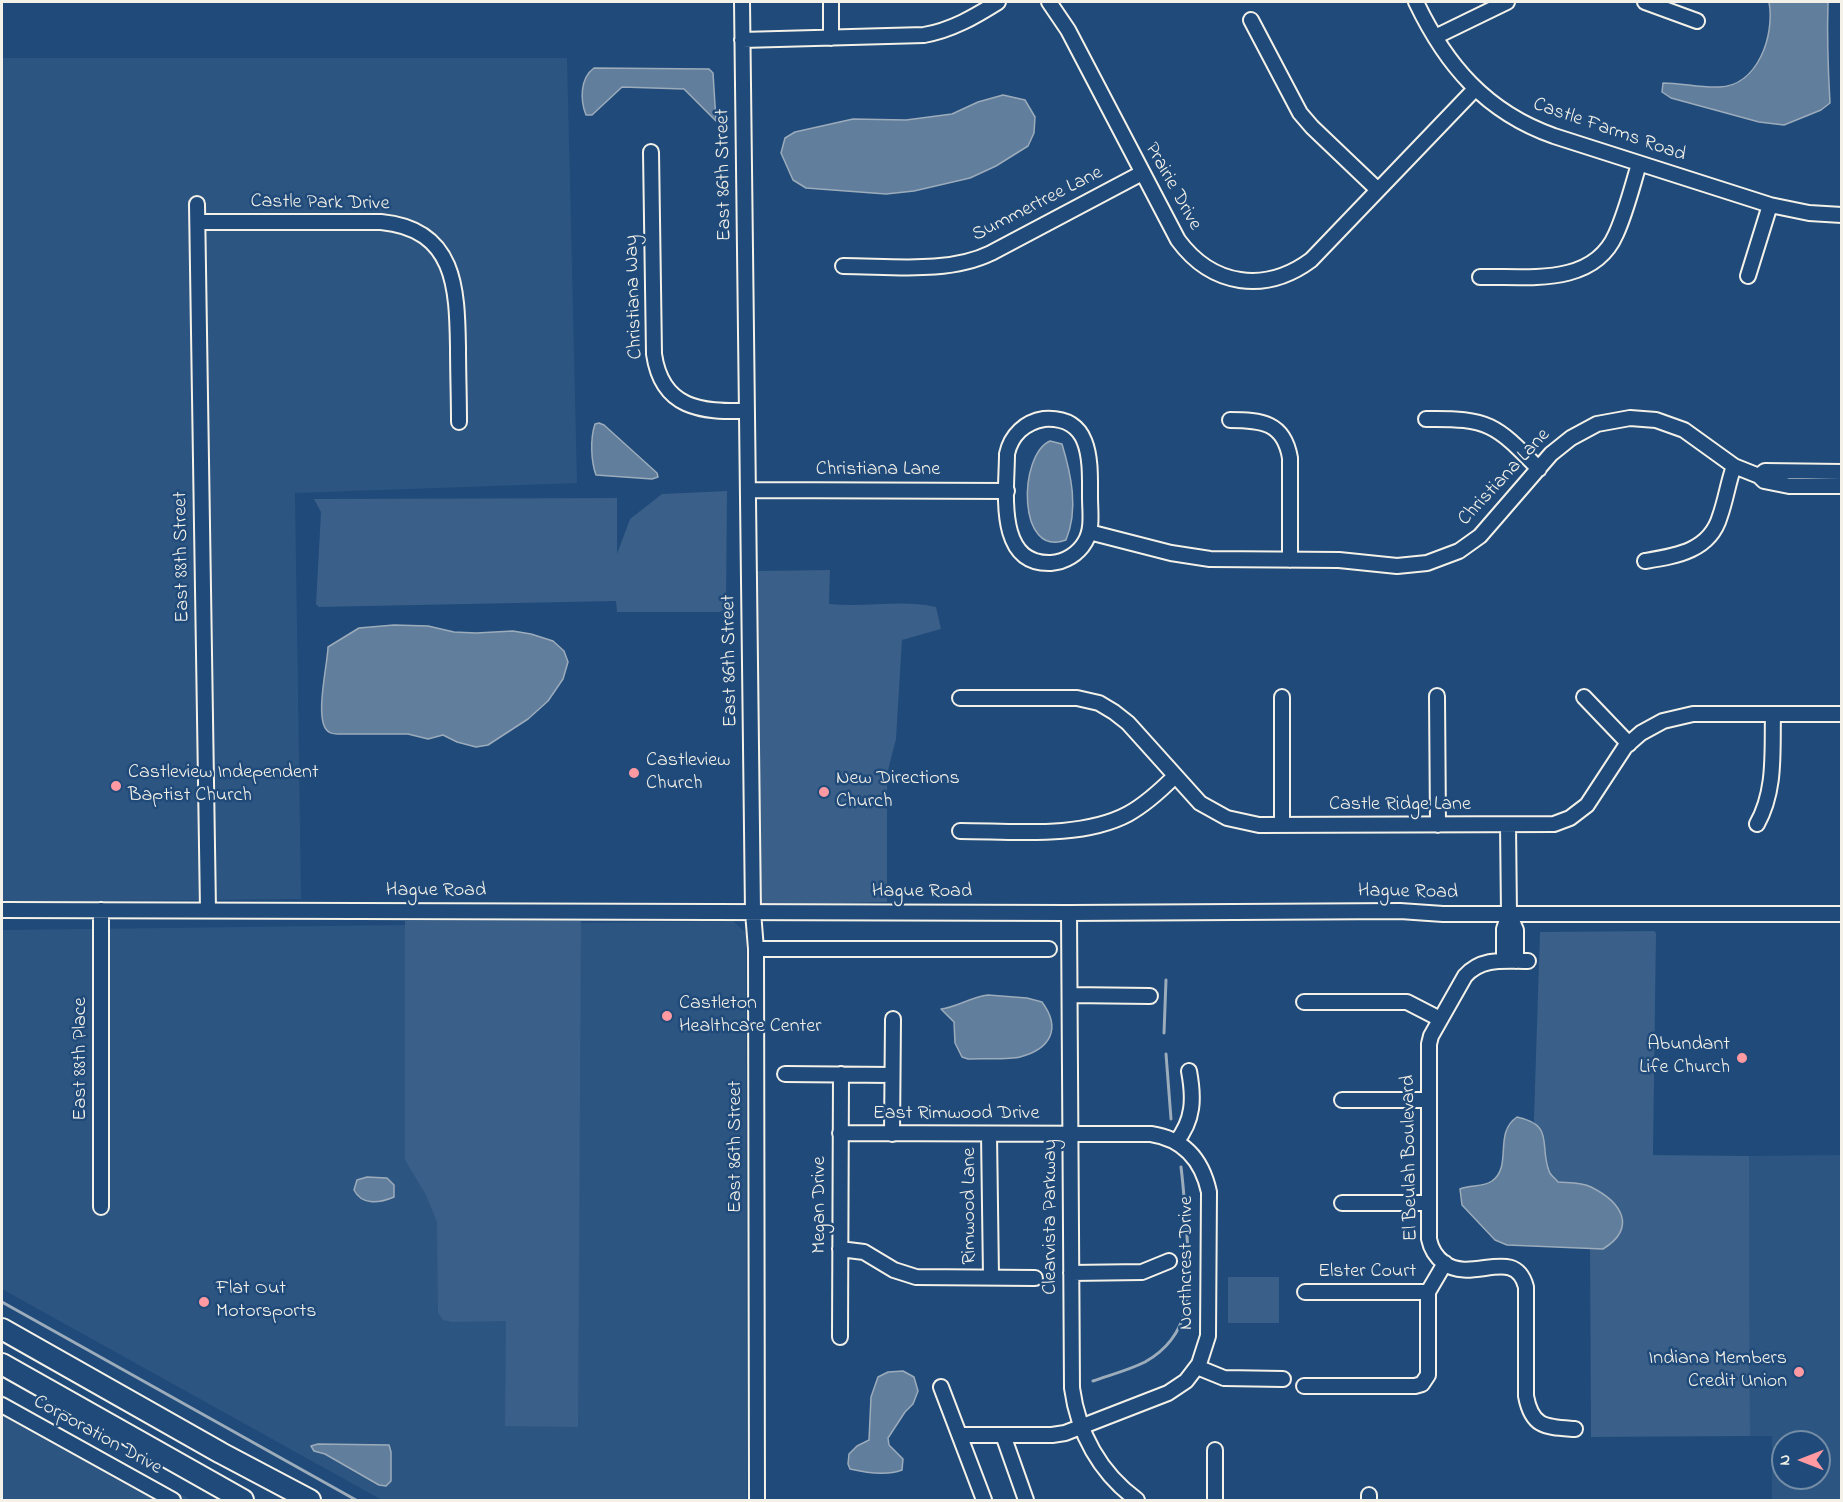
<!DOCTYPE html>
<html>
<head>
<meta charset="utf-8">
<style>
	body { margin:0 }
	#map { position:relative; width:1843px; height:1502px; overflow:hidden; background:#1f4a7a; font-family:"Indie Flower",sans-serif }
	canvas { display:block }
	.frame { position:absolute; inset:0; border:3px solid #f4f1e8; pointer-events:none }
	.north { position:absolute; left:1771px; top:1430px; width:60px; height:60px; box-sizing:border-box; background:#1f4a7a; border:2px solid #748da6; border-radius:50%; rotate:270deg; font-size:16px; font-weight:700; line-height:24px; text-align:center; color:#f4f1e8 }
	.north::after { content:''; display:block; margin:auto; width:21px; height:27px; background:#ff9aa2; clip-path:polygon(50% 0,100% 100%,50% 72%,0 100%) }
</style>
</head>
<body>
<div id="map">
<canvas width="1843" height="1502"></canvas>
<div class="frame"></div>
<div class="north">N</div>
</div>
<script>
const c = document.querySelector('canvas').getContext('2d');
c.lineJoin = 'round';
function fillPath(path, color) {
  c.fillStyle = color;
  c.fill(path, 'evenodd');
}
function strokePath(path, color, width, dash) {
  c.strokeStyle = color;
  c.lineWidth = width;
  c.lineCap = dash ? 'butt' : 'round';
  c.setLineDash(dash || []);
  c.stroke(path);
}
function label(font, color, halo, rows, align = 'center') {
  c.font = font + ' "Indie Flower",sans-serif';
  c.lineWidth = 5;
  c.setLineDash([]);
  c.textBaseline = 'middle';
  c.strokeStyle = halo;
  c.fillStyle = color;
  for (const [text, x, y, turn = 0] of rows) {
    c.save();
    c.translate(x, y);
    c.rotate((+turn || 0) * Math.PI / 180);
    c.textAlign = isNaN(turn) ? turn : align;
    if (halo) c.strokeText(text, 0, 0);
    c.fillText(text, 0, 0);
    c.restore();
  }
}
const built = new Path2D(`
	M2,58H567L577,483L295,493L301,899L2,902Z
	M733,921L746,933L747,1500H382L2,1289V930Z
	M1841,1155V1500H1772V1436H1750L1749,1156ZM1783,1442H1819V1478H1783Z
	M2,1394L191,1500H2Z`);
const green = new Path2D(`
	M727,491L726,608L720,612H617L616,601L319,607L316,604L321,512L314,499L617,498V554L630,519L662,494Z
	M830,570L829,604C865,608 901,599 936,607L941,629L902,640L896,739L887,774V902L759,905L758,571Z
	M405,921H581L578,1427L505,1426L506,1321L452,1322L443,1320L438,1313L437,1222L426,1195L405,1160Z
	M1654,931L1656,933L1653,1155L1749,1156L1750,1436L1591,1437L1590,1242L1532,1179L1540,932Z
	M1228,1277H1279V1323H1228Z`);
const water = new Path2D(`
	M1769,2H1828C1827,35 1828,69 1830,103L1821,110L1784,125L1759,122L1671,98L1662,92L1663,83C1682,83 1700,88 1719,87C1758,86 1775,35 1769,2Z
	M594,68L709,69L713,73L716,121L684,89L622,87L592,115H586C580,100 580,78 594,68Z
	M1003,95L1025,100L1035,117L1034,133L1028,146L996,166L970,178L914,191L886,194L806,188L793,180L781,153L785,138L795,132L853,119L906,120L952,114L978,102Z
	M599,423L604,425L657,473L658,477L652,479L596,475C591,461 590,439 595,424Z
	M1050,441L1062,444C1071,474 1079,509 1066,540C1017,559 1018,455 1050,441Z
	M394,625L428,626L454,632L476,633L513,631L531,634L553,641L564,651L568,662L563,679L548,701L528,719L488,745L476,747L457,742L443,735L428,739L408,734H338C335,734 332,734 329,732C313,723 328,663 328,647L359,628Z
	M988,995L1027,998L1042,1002C1062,1029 1050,1049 1020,1057C1009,1060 981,1058 968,1059L962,1057L955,1043L954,1022L941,1009C957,1007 971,997 988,995Z
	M1517,1117C1555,1125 1539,1145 1549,1171C1550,1175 1555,1178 1558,1182C1569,1183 1581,1182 1591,1187C1621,1202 1638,1227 1603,1249L1507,1245L1495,1240L1462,1205L1460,1189C1471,1184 1482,1188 1492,1181C1513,1166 1493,1133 1517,1117Z
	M367,1177L387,1178L394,1185V1197C380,1203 362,1206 354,1190L357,1180Z
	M903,1371L914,1377L918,1391L913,1404L905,1412L888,1438L889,1445L903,1459L902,1470C886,1476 867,1473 850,1469L848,1464L849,1454L857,1446L869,1440L871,1397L878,1377L888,1372Z
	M318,1444L389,1445L391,1452V1481L386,1486L379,1485L325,1454L314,1451L311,1446Z`);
const stream = new Path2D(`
	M1164,1033L1166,980
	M1166,1054L1171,1119
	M2,1302L356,1500
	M1093,1381C1110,1375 1129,1370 1145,1362C1195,1334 1190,1285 1187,1236C1185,1213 1184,1190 1181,1167`);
const minor = new Path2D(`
	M742,2L753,912L756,949L757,1500
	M831,2V38
	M1049,2L1068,30L1178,240C1212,286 1265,294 1311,260L1475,89
	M1416,2C1446,65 1486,112 1554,136L1770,205L1809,213L1842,215
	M1645,2L1697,21
	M1251,20L1300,113L1312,127L1378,190
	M1435,37L1507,2
	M742,40L924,35C952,30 974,17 998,2
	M651,152L654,354C662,409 701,412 747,411
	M197,204L208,910
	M198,222H381C456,229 457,289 458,347C458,372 459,397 459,422
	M843,266C890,266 948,274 991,253L1142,173
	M1748,276L1770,205
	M1480,277C1527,276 1593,287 1616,234C1626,212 1632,187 1639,164
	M1044,419C1093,416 1090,462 1090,497C1090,512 1093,529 1085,542C1078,554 1065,562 1051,563C995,565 1007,490 1007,454C1011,435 1025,422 1044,419Z
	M1426,419C1490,418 1496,425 1539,469
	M1230,420C1261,420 1284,422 1290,458V560
	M1759,476L1765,471L1842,472
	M748,490L1007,491
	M1089,532L1171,553L1210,559L1339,560L1397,566L1427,563L1459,551L1480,536L1551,454L1571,438L1597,424L1630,418L1656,420L1684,430L1734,466L1759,476L1764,481L1789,486H1842
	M1645,561C1676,556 1710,551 1720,516C1726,499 1728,483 1734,466
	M1437,696L1438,825
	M1282,697V825
	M1584,697L1629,744
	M960,698H1077L1099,703L1114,712L1128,723L1200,803L1227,818L1259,825L1554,824L1570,818L1587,805L1625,747L1641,733L1663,721L1693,714H1842
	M1757,824C1776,790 1772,752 1773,714
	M960,831C1012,831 1081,839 1128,814C1146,804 1160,791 1174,777
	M2,910L1069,913L1400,911L1443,914H1842
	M101,910V1207
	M1069,913L1072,1388C1078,1433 1100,1473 1137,1500
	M1509,914L1516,930V961
	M756,949H1049
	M1504,961V929L1509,914L1508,825
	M1528,961C1505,961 1482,957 1465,976L1431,1036L1429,1044V1239C1431,1249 1436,1257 1444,1263C1472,1284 1515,1245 1526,1287V1396C1532,1428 1546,1427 1575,1429
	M1070,995L1150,996
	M1304,1002H1407L1440,1019
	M785,1074L892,1075
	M1342,1100H1429
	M840,1133L1151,1134C1184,1139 1202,1160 1209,1192L1208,1336L1199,1364L1186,1381L1168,1393L1065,1433L1052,1435H960
	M892,1134L893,1019
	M989,1134L991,1277
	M1176,1142C1194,1120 1194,1098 1189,1071
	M1342,1203H1429
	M840,1249L864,1252L894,1270L916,1277L1035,1278
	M1071,1273L1142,1272L1169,1261
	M1305,1292H1428
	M840,1337L841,1074
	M1197,1367L1224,1378L1283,1379
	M1304,1386H1415L1422,1384L1428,1375V1292L1445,1263
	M941,1387L984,1500
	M2,1405L173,1500
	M1003,1435L1026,1500
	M1215,1450V1500
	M1369,1495V1500`);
const highway = new Path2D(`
	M2,1329L221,1453L310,1500
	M2,1364L243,1500`);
const markers = [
	[634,773,6,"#ff9aa2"],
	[116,786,6,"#ff9aa2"],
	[824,792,6,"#ff9aa2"],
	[667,1016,6,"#ff9aa2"],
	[1742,1058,6,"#ff9aa2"],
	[204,1302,6,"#ff9aa2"],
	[1799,1372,6,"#ff9aa2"]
];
const streetNames = [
	["Castle Farms Road",1609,131,19],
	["East 86th Street",725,175,-91],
	["Prairie Drive",1172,187,61],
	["Castle Park Drive",320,204,1],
	["Summertree Lane",1038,205,-27],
	["Christiana Way",635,297,-92],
	["Christiana Lane",878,471],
	["Christiana Lane",1505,478,-47],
	["East 88th Street",183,557,-91],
	["East 86th Street",731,661,-91],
	["Castle Ridge Lane",1400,806],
	["Hague Road",436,892],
	["Hague Road",922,893],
	["Hague Road",1408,893,1],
	["East 88th Place",82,1059,-90],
	["East Rimwood Drive",956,1115],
	["East 86th Street",737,1147,-90],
	["El Beulah Boulevard",1411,1158,-91],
	["Megan Drive",821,1205,-90],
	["Rimwood Lane",971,1206,-90],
	["Clearvista Parkway",1052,1217,-90],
	["Northcrest Drive",1188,1263,-90],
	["Elster Court",1367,1273],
	["Corporation Drive",97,1436,29]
];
const poiNames = [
	["Castleview",646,762],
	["Church",646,785],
	["Castleview Independent",128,774],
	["Baptist Church",128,797],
	["New Directions",836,780],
	["Church",836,803],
	["Castleton",679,1005],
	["Healthcare Center",679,1028],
	["Abundant",1730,1046,"right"],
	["Life Church",1730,1069,"right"],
	["Flat Out",216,1290],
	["Motorsports",216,1313],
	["Indiana Members",1787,1360,"right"],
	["Credit Union",1787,1383,"right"]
];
fillPath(built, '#2d5581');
fillPath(green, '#3a5f88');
fillPath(water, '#627e9d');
strokePath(water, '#9cacbb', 1.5);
strokePath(stream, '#9cacbb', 3);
strokePath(minor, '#f4f1e8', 18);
strokePath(highway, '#f4f1e8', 24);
strokePath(minor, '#1f4a7a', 14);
strokePath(highway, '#1f4a7a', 20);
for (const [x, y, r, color] of markers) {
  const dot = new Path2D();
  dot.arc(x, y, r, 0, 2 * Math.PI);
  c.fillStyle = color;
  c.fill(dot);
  strokePath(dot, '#1f4a7a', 2);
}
label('20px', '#f4f1e8', '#1f4a7a', streetNames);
label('20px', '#f4f1e8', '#1f4a7a', poiNames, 'left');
</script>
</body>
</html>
